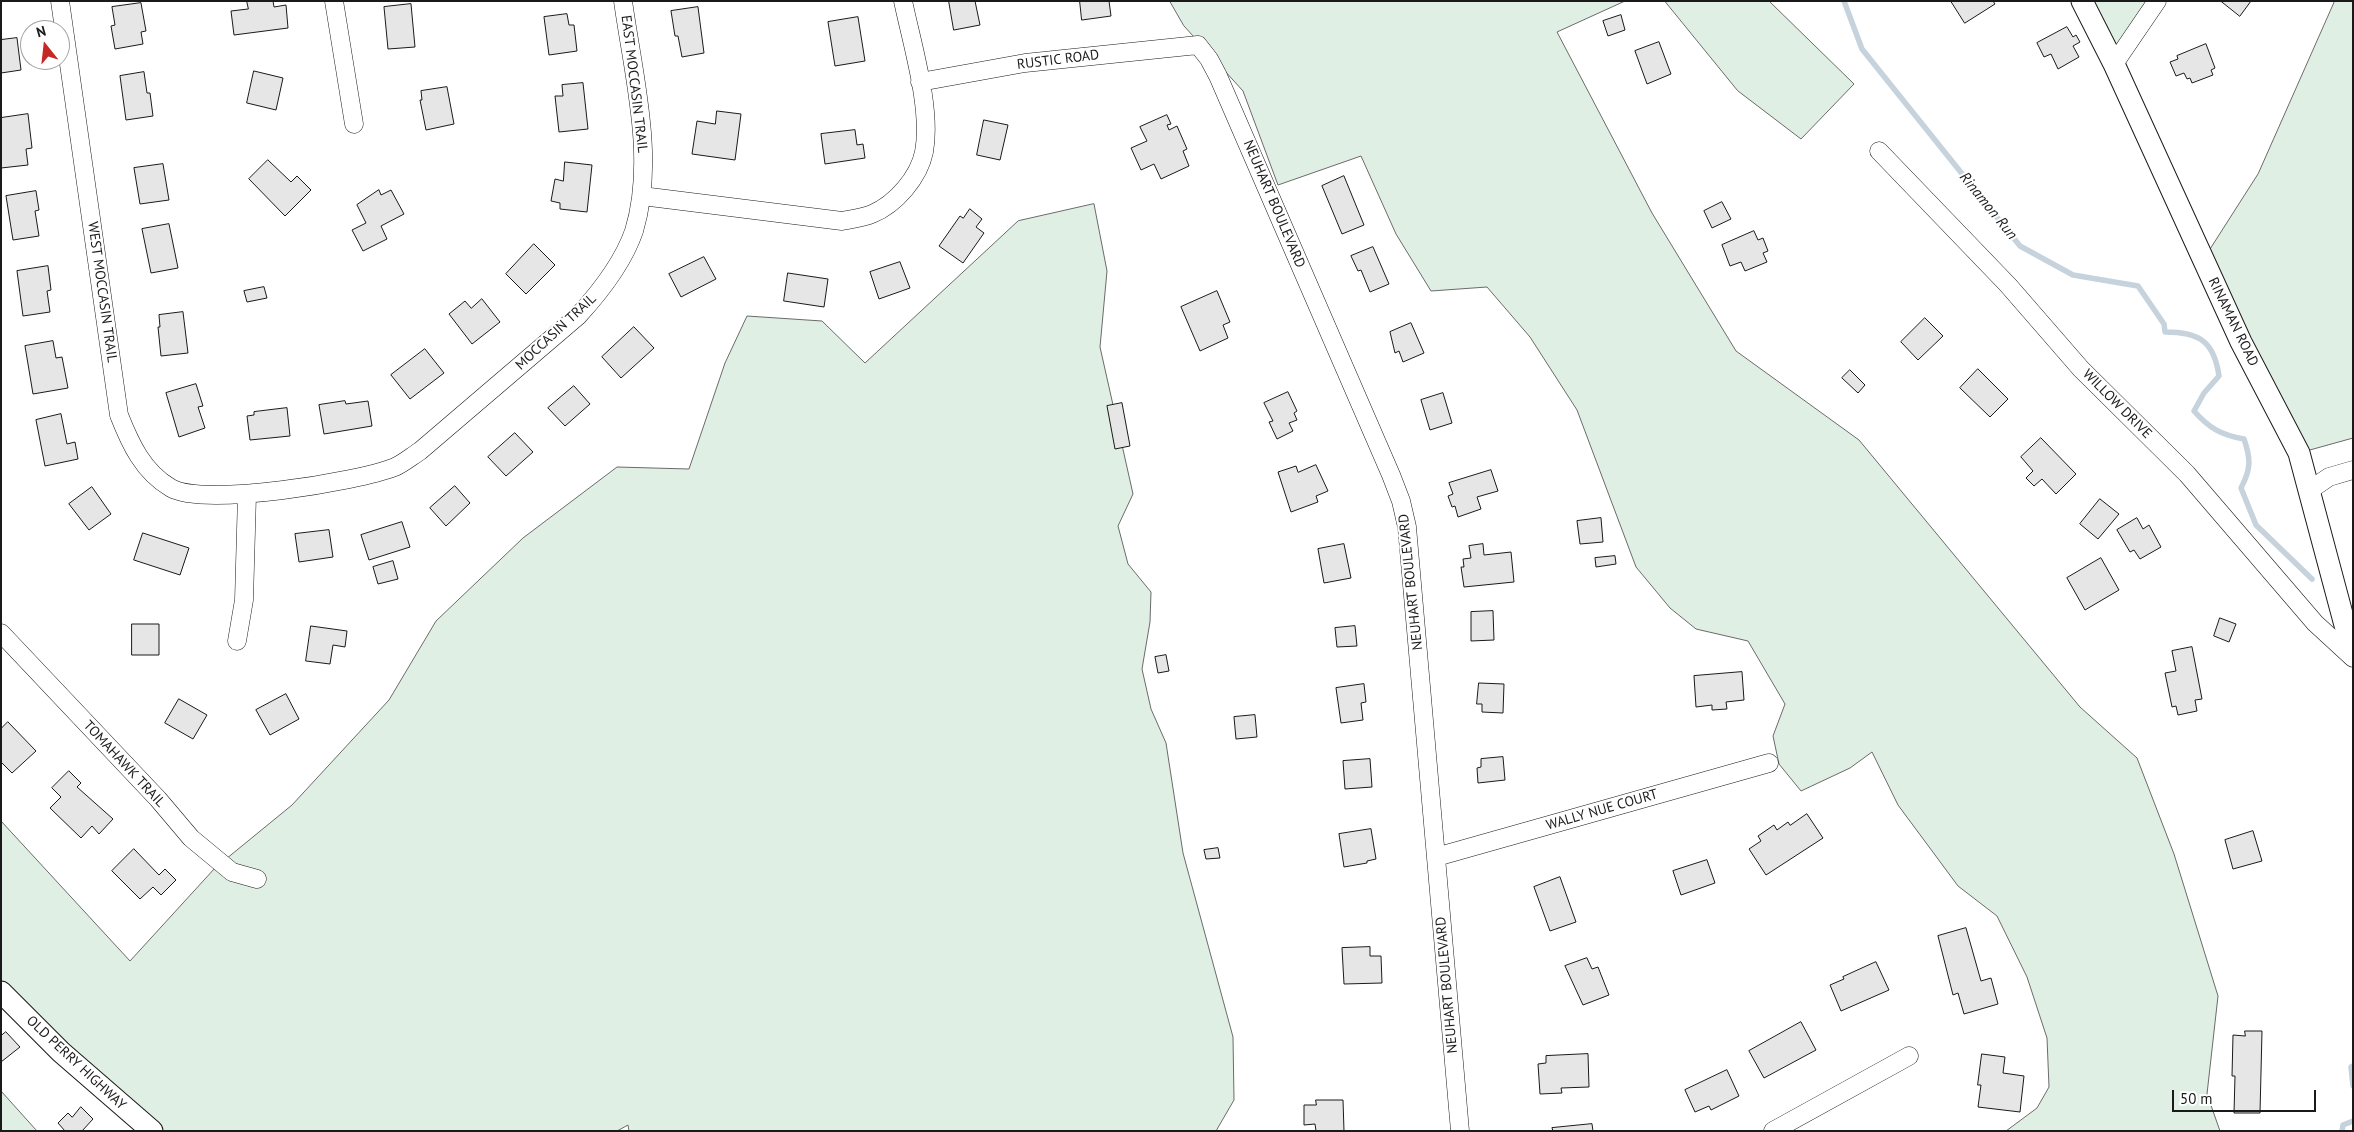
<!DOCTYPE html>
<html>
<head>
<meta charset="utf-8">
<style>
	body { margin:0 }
	#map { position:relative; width:2354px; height:1132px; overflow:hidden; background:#fff; font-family:"PT Sans",sans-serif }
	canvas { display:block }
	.frame { position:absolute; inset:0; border:2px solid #1a1a1a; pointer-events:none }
	.north { position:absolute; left:20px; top:20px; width:50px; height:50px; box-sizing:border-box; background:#fff; border:1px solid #a3a3a3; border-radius:50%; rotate:344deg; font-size:14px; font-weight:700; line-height:20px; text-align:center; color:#1a1a1a }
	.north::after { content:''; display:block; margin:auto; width:18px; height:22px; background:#c62828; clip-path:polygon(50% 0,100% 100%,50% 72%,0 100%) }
	.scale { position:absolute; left:2172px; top:1090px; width:144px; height:22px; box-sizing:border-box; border:2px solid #1a1a1a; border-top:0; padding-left:6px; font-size:15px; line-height:18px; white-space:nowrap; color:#1a1a1a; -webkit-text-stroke:4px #fff; paint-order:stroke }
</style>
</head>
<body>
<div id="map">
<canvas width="2354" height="1132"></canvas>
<div class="frame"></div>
<div class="north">N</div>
<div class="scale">50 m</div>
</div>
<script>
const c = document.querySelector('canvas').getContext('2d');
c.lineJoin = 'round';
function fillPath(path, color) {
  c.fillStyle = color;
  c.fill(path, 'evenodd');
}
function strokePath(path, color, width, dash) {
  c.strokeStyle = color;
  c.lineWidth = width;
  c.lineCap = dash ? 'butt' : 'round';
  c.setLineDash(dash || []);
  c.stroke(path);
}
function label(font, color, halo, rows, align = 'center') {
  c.font = font + ' "PT Sans",sans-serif';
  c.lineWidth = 4;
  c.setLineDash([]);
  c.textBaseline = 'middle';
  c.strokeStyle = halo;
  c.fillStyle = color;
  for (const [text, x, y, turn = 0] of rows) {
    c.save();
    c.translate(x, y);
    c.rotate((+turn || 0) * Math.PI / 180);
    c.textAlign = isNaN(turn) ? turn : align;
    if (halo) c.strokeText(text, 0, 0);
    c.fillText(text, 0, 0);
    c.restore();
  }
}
const green = new Path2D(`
	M1170,1H1625L1557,32L1652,213L1736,351L1859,440L2080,707L2137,758L2174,854L2218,996L2207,1094L2220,1131H2006L2037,1108L2049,1087L2047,1038L2027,977L1997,916L1958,886L1898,805L1872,752L1850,768L1801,791L1779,764L1773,736L1785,704L1748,641L1696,629L1670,608L1636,567L1577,410L1530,337L1487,287L1431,291L1396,234L1361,156L1278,185L1243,91L1184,26Z
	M1665,1H1769L1854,84L1801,139L1738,91Z
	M2082,1H2157L2114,64Z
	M2335,1H2353V438L2299,453L2203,260L2258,174Z
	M1094,204L1107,271L1100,347L1133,494L1118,526L1128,564L1151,592L1150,622L1142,669L1151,709L1166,743L1183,853L1233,1037L1234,1100L1216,1131H629L628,1125L617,1131H152L1,992V821L130,961L215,868L292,805L389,700L436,621L523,538L617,467L689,469L725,363L747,316L822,321L865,363L1018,221Z
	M1,1091L37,1131H1Z`);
const stream = new Path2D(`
	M1844,1L1862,49L2020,246L2073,275L2138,286L2164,324L2165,332C2199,332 2214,341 2219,376L2204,393L2194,411C2209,428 2221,435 2244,439C2251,459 2251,469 2241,488L2256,525L2312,579
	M2353,1066L2351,1067L2353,1086
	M2342,1131L2343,1125L2353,1121`);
const building = new Path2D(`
	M247,1H273L274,7L286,5L288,28L234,35L231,11L248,9Z
	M949,1H975L980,25L954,30Z
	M1080,1H1109L1111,16L1082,20Z
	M1951,1H1993L1995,4L1965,23Z
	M2221,1H2251L2240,16Z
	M141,3L146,31L141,32L143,44L115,49L111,26L115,25L112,7Z
	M411,4L415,47L388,49L384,7Z
	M698,7L704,53L682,57L678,36H675L671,11Z
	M567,14L569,25H574L577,51L549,55L544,17Z
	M1621,15L1625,30L1608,36L1603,21Z
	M858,17L865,61L835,66L828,22Z
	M2067,27L2073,37L2076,35L2080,42L2073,46L2079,57L2058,69L2051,54L2044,57L2037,43Z
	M17,38L21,70L1,73V40Z
	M1659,42L1671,74L1647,84L1635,51Z
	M2206,44L2215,68L2211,70L2213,75L2192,83L2190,78L2187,79L2184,73L2176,76L2170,62L2178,59L2177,56Z
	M254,71L283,78L276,110L247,103Z
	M144,72L147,93H150L153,116L126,120L120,76Z
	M583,83L588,129L559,132L555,96H563L562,85Z
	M447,87L454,124L426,130L420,100H422L421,91Z
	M717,111L741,114L735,160L692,154L697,121L715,124Z
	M28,114L32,148L26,149L28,165L1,168V118Z
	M1167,115L1171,124L1167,125L1169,130L1177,126L1187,149L1183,151L1189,166L1161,179L1154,164L1141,170L1131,148L1147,141L1140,127Z
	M984,120L1008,125L1000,160L977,155Z
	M855,130L857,145L863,144L865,158L825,164L821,134Z
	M268,160L291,182L297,176L311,190L285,216L249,179Z
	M565,162L592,165L587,212L560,209V203L551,201L555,179L563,181Z
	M163,164L169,200L140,204L134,168Z
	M1344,176L1364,225L1342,234L1322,186Z
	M379,190L381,195L391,190L404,214L381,226L387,239L363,251L352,230L366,223L357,205Z
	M36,191L39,210L35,211L39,236L13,240L6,196Z
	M1722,202L1731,219L1712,228L1704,211Z
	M970,209L982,219L976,227L984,233L963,263L939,246L960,216L963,218Z
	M169,224L178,268L151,273L142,229Z
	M1754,231L1758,240L1763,238L1768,251L1763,253L1767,262L1745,271L1741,262L1730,266L1722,245Z
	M534,244L555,265L526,294L506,274Z
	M1373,247L1389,284L1370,292L1361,270L1358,271L1351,256Z
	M704,257L716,279L681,297L669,274Z
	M900,262L910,288L879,299L870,272Z
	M48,266L51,290L47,291L50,312L23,316L17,271Z
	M788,273L828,279L824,307L784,301Z
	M264,287L267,298L247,302L244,291Z
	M1217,291L1230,322L1223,325L1228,338L1200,351L1181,307Z
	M482,299L500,322L472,344L449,314L465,301L471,308Z
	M183,312L188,353L161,356L158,327H160L159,315Z
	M1925,318L1943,336L1918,360L1901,342Z
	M1411,323L1424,353L1403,362L1399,351L1395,353L1390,332Z
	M634,327L654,348L621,378L602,357Z
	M53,341L56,358L62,357L68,388L33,394L25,346Z
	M425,349L444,373L410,399L391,375Z
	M1978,369L2008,399L1990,417L1960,388Z
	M1850,370L1865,385L1858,393L1842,378Z
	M196,384L203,406L198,407L205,428L179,437L166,393Z
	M574,386L590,404L565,426L548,408Z
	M1288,392L1297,411L1294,413L1297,420L1289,423L1293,431L1277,439L1269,422L1273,421L1264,403Z
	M1443,393L1452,423L1430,430L1421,400Z
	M345,401L346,404L368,401L372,426L324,434L319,405Z
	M1122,403L1130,446L1115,449L1107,406Z
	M287,408L290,436L250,440L247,416L254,415V412Z
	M61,414L67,444L75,442L78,459L45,466L36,420Z
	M515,433L533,452L506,476L488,457Z
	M2041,438L2076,474L2056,494L2042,479L2034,486L2026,478L2033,471L2021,457Z
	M1316,465L1328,491L1316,496L1318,502L1291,512L1278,472L1296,466L1298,472Z
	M1491,470L1498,491L1477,497L1481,509L1458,517L1455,506L1452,507L1448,496L1453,494L1449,483Z
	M455,486L470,503L446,526L430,508Z
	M92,487L111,514L89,530L69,504Z
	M2100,499L2119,514L2098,539L2080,524Z
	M1601,518L1603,542L1580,544L1577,521Z
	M2137,518L2143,529L2149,525L2161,547L2140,559L2134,550L2130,552L2117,530Z
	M402,522L410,547L369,560L361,535Z
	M329,530L333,557L299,562L295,534Z
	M143,533L189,548L180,575L134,560Z
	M1344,544L1351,578L1324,583L1318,549Z
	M1483,544L1484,555L1511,552L1514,582L1464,587L1461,567H1464L1463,559L1471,558L1469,546Z
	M1615,556L1616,564L1596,567L1595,558Z
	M2101,558L2119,590L2085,610L2067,578Z
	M393,561L398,579L378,584L373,567Z
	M1493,611L1494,640L1471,641V612Z
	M2220,618L2236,624L2229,642L2214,636Z
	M132,624H159V655H132Z
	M311,626L347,631L345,647L333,645L330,664L306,661Z
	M1355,626L1357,646L1337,647L1335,628Z
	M2192,647L2202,699L2195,700L2197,711L2178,715L2176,706L2172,707L2165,673L2176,671L2172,651Z
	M1166,655L1169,671L1158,673L1155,657Z
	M1742,672L1744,700L1726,702L1727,709L1712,710V705L1696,707L1694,676Z
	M1479,683L1504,684L1503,713L1482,712V704H1477Z
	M1364,684L1366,702L1361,703L1363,720L1341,723L1336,688Z
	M286,694L299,719L270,735L256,710Z
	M179,699L207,715L193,739L165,723Z
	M1255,715L1257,737L1236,739L1234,717Z
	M8,722L36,751L12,773L1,762V729Z
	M1503,757L1505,780L1478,783L1477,768L1481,767V759Z
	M1370,759L1372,787L1345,789L1343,761Z
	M69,771L81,783L77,787L113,819L99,834L92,826L81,838L50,808L61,797L52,788Z
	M1807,814L1823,838L1766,875L1749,849L1761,841L1758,836L1774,825L1777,830L1788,822L1790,825Z
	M1371,829L1376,859L1367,861V863L1344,867L1339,834Z
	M2253,831L2262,861L2233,869L2225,840Z
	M1218,848L1220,858L1206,859L1204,850Z
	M134,849L159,875L165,869L176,880L161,895L153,887L140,899L112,871Z
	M1707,860L1715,883L1681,895L1673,871Z
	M1560,877L1576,922L1550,931L1534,887Z
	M1966,928L1981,981L1991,978L1998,1004L1964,1014L1958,993L1953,995L1938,936Z
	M1370,947V956H1381L1382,983L1344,984L1342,948Z
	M1587,958L1592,969L1598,967L1609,995L1583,1005L1565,966Z
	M1876,962L1889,990L1841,1011L1830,985L1844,979L1843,977Z
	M1801,1022L1816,1050L1764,1078L1749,1051Z
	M2245,1031H2262L2260,1113H2234L2235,1076H2232L2233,1035L2245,1036Z
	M6,1032L20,1047L1,1062V1036Z
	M1588,1054L1589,1087L1561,1088L1562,1093L1540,1094L1538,1064L1546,1063V1056Z
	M1982,1054L2005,1057L2003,1073L2024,1076L2020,1112L1978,1107L1981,1085H1978Z
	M1727,1070L1739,1096L1711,1110L1709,1106L1695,1112L1685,1090Z
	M1316,1100H1343L1344,1131H1316L1315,1124L1304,1125V1105H1316Z
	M81,1107L93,1119L82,1131H65L58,1123L68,1113L72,1117Z
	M1592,1124L1593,1131H1553L1552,1128Z`);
const minor = new Path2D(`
	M60,1L119,415C130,443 143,472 171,488C204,507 357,482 395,467C404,463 412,456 420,451L578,316C601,291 623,263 634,231C656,159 633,74 623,1
	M334,1L354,124
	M2114,64L2157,1
	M920,82L1025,63L1198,45L1209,59L1218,76L1391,475L1401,501L1407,527L1460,1131
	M1879,151L2008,285L2081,369L2187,474L2315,623L2353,658
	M642,196L842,221C852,219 862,218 872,214C896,204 919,177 924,152C932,109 912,44 903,1
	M2310,490L2329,477L2353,470
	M1,633L158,799L191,838L232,872L257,879
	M237,641L244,600L247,495
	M1436,857L1769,763
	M1773,1131L1909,1056`);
const tertiary = new Path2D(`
	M2082,1L2114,64L2241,342L2299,453L2353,655
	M1,992L61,1052L152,1131`);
const streetNames = [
	["RUSTIC ROAD",1058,60,-7],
	["EAST MOCCASIN TRAIL",634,84,83],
	["NEUHART BOULEVARD",1274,204,67],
	["WEST MOCCASIN TRAIL",102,292,82],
	["RINAMAN ROAD",2233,322,64],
	["MOCCASIN TRAIL",556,332,-43],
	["WILLOW DRIVE",2117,404,45],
	["NEUHART BOULEVARD",1411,582,-96],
	["TOMAHAWK TRAIL",124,764,47],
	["WALLY NUE COURT",1602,810,-16],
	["NEUHART BOULEVARD",1447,985,-95],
	["OLD PERRY HIGHWAY",76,1063,43]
];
const waterNames = [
	["Rinamon Run",1988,206,51]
];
fillPath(green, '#e0efe3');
strokePath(green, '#6a6a6a', 1);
strokePath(stream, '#c6d2dc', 5.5);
fillPath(building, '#e6e6e6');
strokePath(building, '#1a1a1a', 1);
strokePath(minor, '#1a1a1a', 19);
strokePath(tertiary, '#1a1a1a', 23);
strokePath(minor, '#fff', 18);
strokePath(tertiary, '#fff', 21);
label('14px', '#1a1a1a', '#fff', streetNames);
label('italic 15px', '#1a1a1a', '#fff', waterNames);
</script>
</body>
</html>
